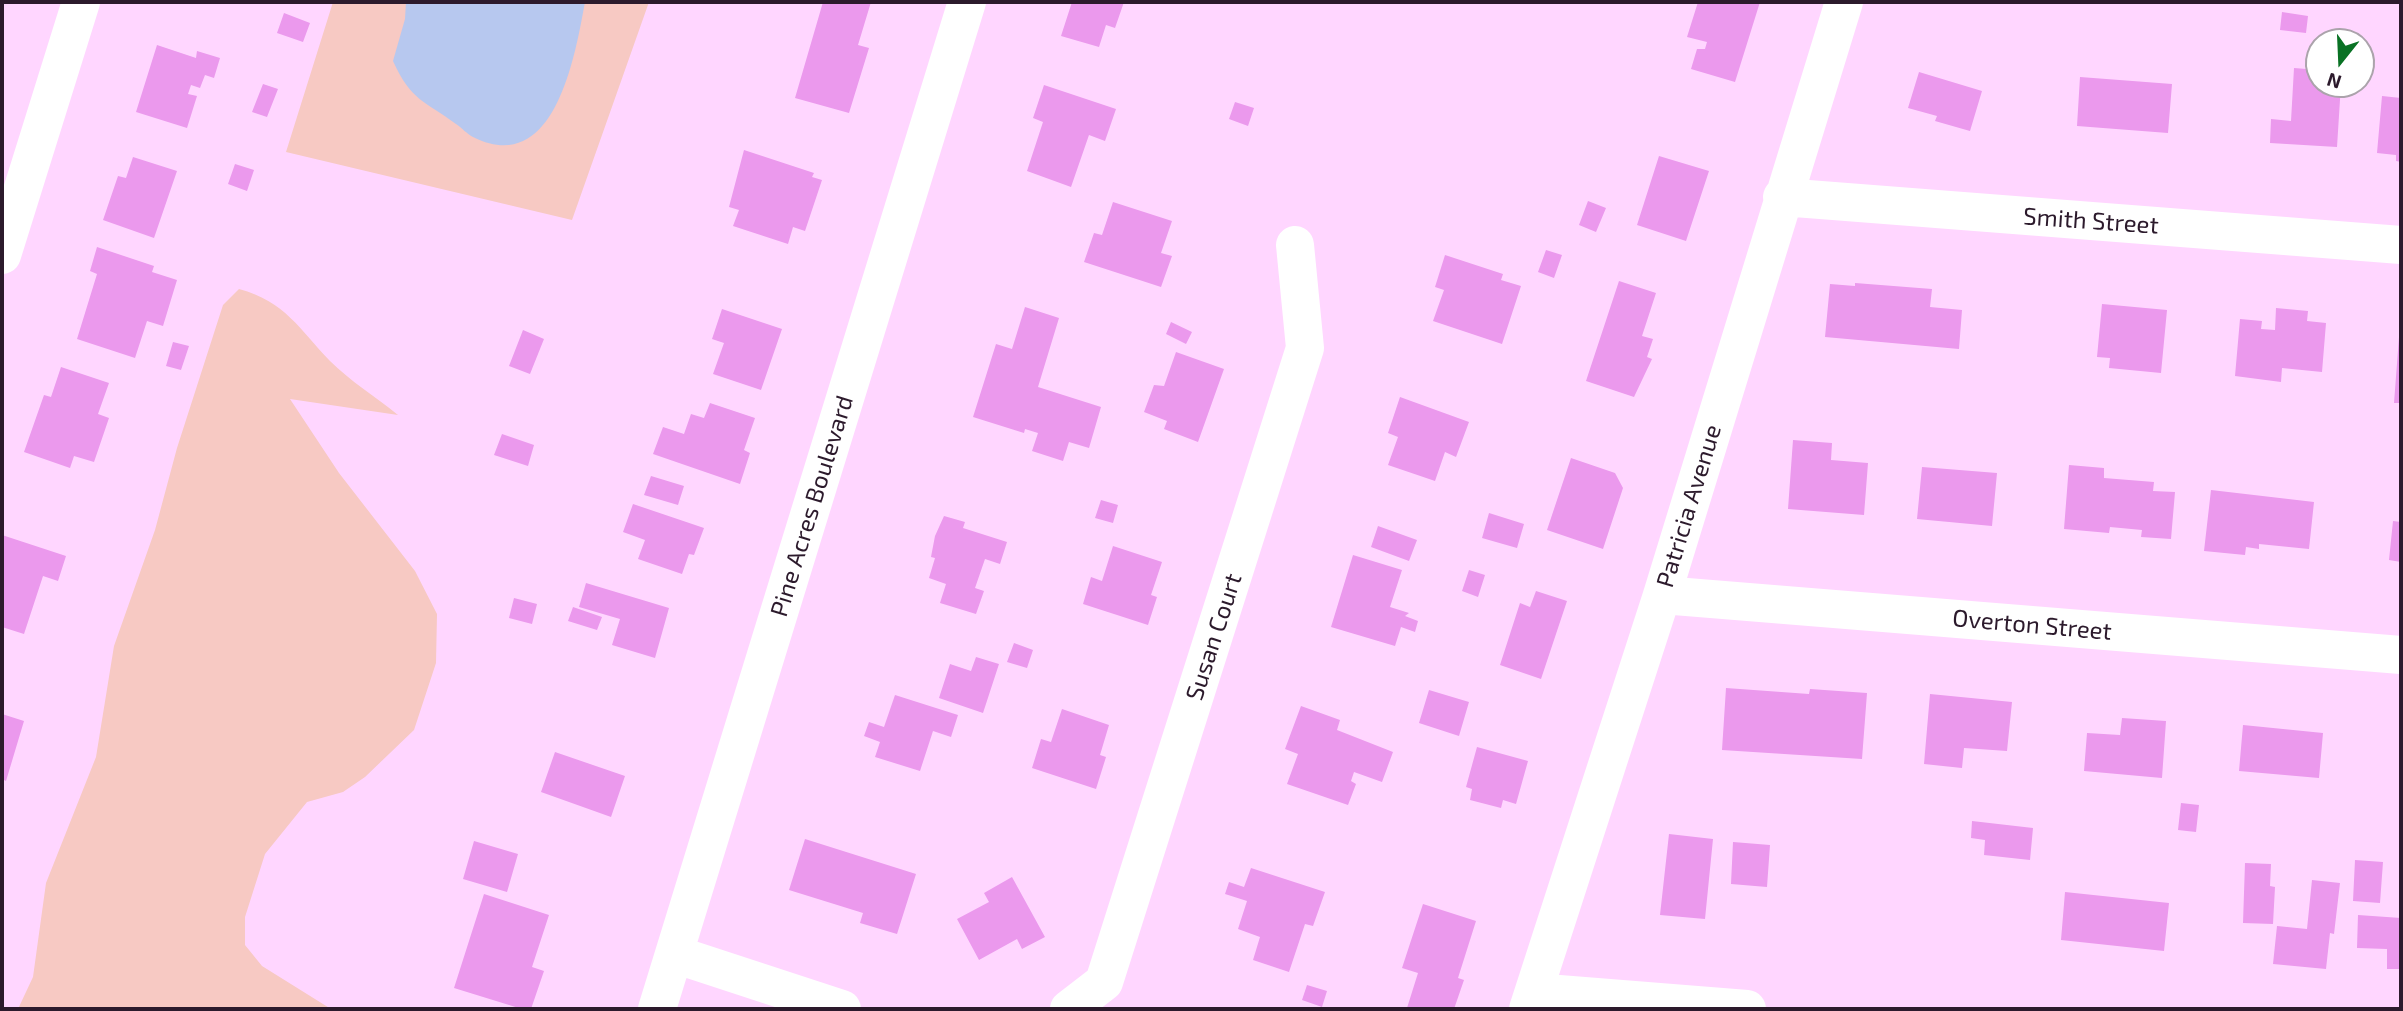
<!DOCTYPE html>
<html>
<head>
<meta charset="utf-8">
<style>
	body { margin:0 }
	#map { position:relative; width:2403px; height:1011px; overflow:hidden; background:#ffd6ff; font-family:"Exo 2",sans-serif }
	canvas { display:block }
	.frame { position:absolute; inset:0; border:4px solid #2c1a2c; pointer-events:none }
	.north { position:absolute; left:2305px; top:28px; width:70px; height:70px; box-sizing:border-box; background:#fff; border:2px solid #aba3ab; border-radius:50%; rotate:198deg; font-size:19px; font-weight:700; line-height:28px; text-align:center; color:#2c1a2c }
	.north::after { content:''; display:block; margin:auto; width:24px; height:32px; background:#097224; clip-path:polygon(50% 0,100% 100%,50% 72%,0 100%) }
</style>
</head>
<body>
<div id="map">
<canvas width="2403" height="1011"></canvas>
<div class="frame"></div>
<div class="north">N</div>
</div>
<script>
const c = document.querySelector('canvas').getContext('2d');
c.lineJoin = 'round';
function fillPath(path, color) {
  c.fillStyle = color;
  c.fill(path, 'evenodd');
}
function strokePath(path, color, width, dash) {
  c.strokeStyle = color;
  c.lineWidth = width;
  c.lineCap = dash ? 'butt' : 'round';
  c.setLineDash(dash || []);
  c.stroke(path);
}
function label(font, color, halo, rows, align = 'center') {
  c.font = font + ' "Exo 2",sans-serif';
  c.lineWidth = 7;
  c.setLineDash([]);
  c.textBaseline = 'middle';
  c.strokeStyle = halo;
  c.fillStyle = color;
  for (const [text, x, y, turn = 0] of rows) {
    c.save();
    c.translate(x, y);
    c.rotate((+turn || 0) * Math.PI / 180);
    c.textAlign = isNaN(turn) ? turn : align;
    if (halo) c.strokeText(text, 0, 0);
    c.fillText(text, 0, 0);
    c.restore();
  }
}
const green = new Path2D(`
	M333,2H649L572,220L286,152Z
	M239,289C286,302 299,329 330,361C350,381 376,397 398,415L290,399L339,473L415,571L437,614L436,663L414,730L365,777L343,792L307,802L265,854L245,917V945L262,966L331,1009H18L33,977L46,883L96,757L114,646L155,530L177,448L223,305Z`);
const water = new Path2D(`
	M406,2H585C575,56 555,178 473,137C467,134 462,128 456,124C425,101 411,101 393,61L405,19Z`);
const building = new Path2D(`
	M823,2H871L858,45L869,48L849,113L795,98Z
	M1072,2H1124L1115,28L1106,25L1099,47L1061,36Z
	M1698,2H1760L1735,82L1691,69L1697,49H1705L1707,42L1687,37Z
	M2282,12L2308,16L2306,33L2280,30Z
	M284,13L310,23L303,42L277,33Z
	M157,45L196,58L197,51L220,58L214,78L205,75L200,88L191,85L188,94L197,96L187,128L136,112Z
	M2294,68L2319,70V84H2341L2337,147L2270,143L2271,119L2291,121Z
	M1919,72L1982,91L1970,131L1935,121L1937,116L1908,108Z
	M2080,77L2172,84L2168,133L2077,126Z
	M263,84L278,89L267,117L252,112Z
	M1044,85L1116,109L1105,141L1089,135L1071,187L1027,171L1043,122L1033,118Z
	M2382,96L2401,98V162L2396,161V155L2377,153Z
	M1235,102L1254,108L1248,126L1229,119Z
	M744,150L814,173L812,177L822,180L805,231L793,227L788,244L733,226L739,210L729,207Z
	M1659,156L1709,171L1686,241L1637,225Z
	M133,157L177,171L154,238L103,220L118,176L126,178Z
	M235,164L254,170L247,191L228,184Z
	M1588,201L1606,208L1596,232L1579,225Z
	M1113,202L1172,221L1161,253L1172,256L1161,287L1084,262L1094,233L1102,235Z
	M97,247L154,266L152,272L177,280L163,326L147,321L135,358L77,339L97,274L90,271Z
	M1546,250L1562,255L1554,278L1538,272Z
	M1445,255L1503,274L1501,280L1521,286L1502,344L1433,321L1444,290L1435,287Z
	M1619,281L1656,293L1642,336L1653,339L1647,357L1652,359L1634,397L1586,381Z
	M1855,283L1932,289L1930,307L1962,310L1959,349L1825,337L1830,284L1855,286Z
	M2102,304L2167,310L2161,373L2109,368L2110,358L2097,357Z
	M1025,307L1059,318L1038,387L1101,407L1089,448L1069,442L1063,461L1032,451L1038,433L1025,429L1024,433L973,417L996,344L1012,349Z
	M2276,308L2308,311L2307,321L2326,323L2322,372L2282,368L2281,382L2235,376L2240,319L2262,321L2261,329L2275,330Z
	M722,309L782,329L761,390L713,374L724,343L712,339Z
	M1171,322L1192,332L1186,344L1166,334Z
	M523,330L544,339L530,374L509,366Z
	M2399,337H2401V403H2394Z
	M173,342L189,346L181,370L166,366Z
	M1176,352L1224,369L1198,442L1164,429L1167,421L1144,412L1154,385L1164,386Z
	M61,367L109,383L98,414L109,418L94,462L74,456L70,468L24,452L44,395L51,397Z
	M1400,397L1469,422L1456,457L1445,452L1435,481L1388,465L1398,437L1388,433Z
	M710,403L755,418L744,450L750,453L740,484L653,454L663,427L684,434L691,414L704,418Z
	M502,434L534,445L528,466L494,455Z
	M1793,440L1832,443L1831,460L1868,463L1864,515L1788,509Z
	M1571,458L1615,473L1623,488L1603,549L1547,530Z
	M2069,465L2104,468V478L2154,482L2153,491L2175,492L2171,539L2141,537L2142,530L2110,527L2109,533L2064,529Z
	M1922,467L1997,473L1992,526L1917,519Z
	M651,476L684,486L678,505L644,495Z
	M2211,490L2314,502L2309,549L2259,544V549L2246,547L2245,555L2204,551Z
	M1101,500L1118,505L1113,523L1095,518Z
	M633,504L704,528L694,555L689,554L682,574L638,559L645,540L623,532Z
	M1489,513L1524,524L1517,548L1482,538Z
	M944,516L965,522L963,528L1007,542L1000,564L985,559L975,588L984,591L976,614L940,603L946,584L929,578L935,558L931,557L935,536Z
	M2393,521L2401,522V562L2389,560Z
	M1378,526L1417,540L1409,561L1371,547Z
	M2,535L66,556L58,581L43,576L24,634L2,627Z
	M1113,546L1162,562L1151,595L1157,597L1148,625L1083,604L1091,577L1102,581Z
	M1353,555L1402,570L1390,607L1409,613L1405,616L1418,621L1415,632L1401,627L1395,646L1331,627Z
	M1469,570L1485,575L1478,597L1462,591Z
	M586,583L669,608L655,658L612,645L620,619L579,607Z
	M1536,591L1567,601L1541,679L1500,665L1520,603L1530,607Z
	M514,598L537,604L532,624L509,618Z
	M573,607L602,617L597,630L568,621Z
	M1014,643L1033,650L1027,668L1007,662Z
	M976,657L999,664L983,713L939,698L950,664L971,671Z
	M1726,688L1809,694L1810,689L1867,693L1862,759L1722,750Z
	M1429,690L1469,702L1459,736L1419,723Z
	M1930,694L2012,702L2007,751L1964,748L1962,768L1924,764Z
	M895,695L958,715L951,737L933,731L920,771L875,757L880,742L864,736L869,722L884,727Z
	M1301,706L1340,720L1337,730L1393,752L1382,782L1354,772L1351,781L1356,784L1348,805L1287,784L1298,754L1285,749Z
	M1062,709L1109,725L1100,755L1106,757L1096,789L1032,768L1041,739L1051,742Z
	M2,714L24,721L6,781L2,779Z
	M2122,718L2166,721L2162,778L2084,771L2087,733L2120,735Z
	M2243,725L2323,733L2319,778L2239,771Z
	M1477,747L1528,761L1516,804L1503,800L1501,808L1470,800L1472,789L1466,787Z
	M555,752L625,776L611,817L541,792Z
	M2181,803L2199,805L2196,832L2178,830Z
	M1972,821L2033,828L2030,860L1984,855L1985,840L1971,838Z
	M1669,834L1713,839L1705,919L1660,915Z
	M805,839L916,874L897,934L860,923L863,913L789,890Z
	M474,841L518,854L507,892L463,879Z
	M1733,842L1770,845L1767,887L1731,884Z
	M2355,860L2383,862L2380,903L2353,901Z
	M2245,863L2271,864L2270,886L2275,887L2273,924L2243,923Z
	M1251,868L1325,892L1313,926L1305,924L1289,972L1253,960L1260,937L1238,929L1247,901L1225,894L1229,882L1244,887Z
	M1012,877L1045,937L1022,949L1017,939L979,960L957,919L989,902L984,893Z
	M2312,880L2340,883L2334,934L2330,933L2326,969L2273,964L2277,926L2307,929Z
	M2065,892L2169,903L2164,951L2061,940Z
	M484,894L549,915L532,967L544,971L531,1009H522L454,988Z
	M1423,904L1476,921L1458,978L1464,980L1454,1009L1407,1008L1418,973L1402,968Z
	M2358,915L2401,918V969H2387V949L2357,948Z
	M1307,985L1327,991L1322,1007L1302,1000Z`);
const minor = new Path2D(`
	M1782,197L2401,245
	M2,255L81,2
	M1662,595L2401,655
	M674,954L842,1009
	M1534,992L1747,1009
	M657,1009L967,2
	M1069,1009L1104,982L1305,348L1295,245
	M1528,1009L1662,595L1844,2`);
const streetNames = [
	["Smith Street",2091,221,4],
	["Pine Acres Boulevard",812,506,-73],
	["Patricia Avenue",1689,506,-73],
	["Overton Street",2032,625,5],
	["Susan Court",1214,637,-72]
];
fillPath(green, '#f7c9c3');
fillPath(water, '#b7c8ef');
fillPath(building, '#eb99ed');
strokePath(minor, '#fff', 38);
label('24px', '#2c1a2c', '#fff', streetNames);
</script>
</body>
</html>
